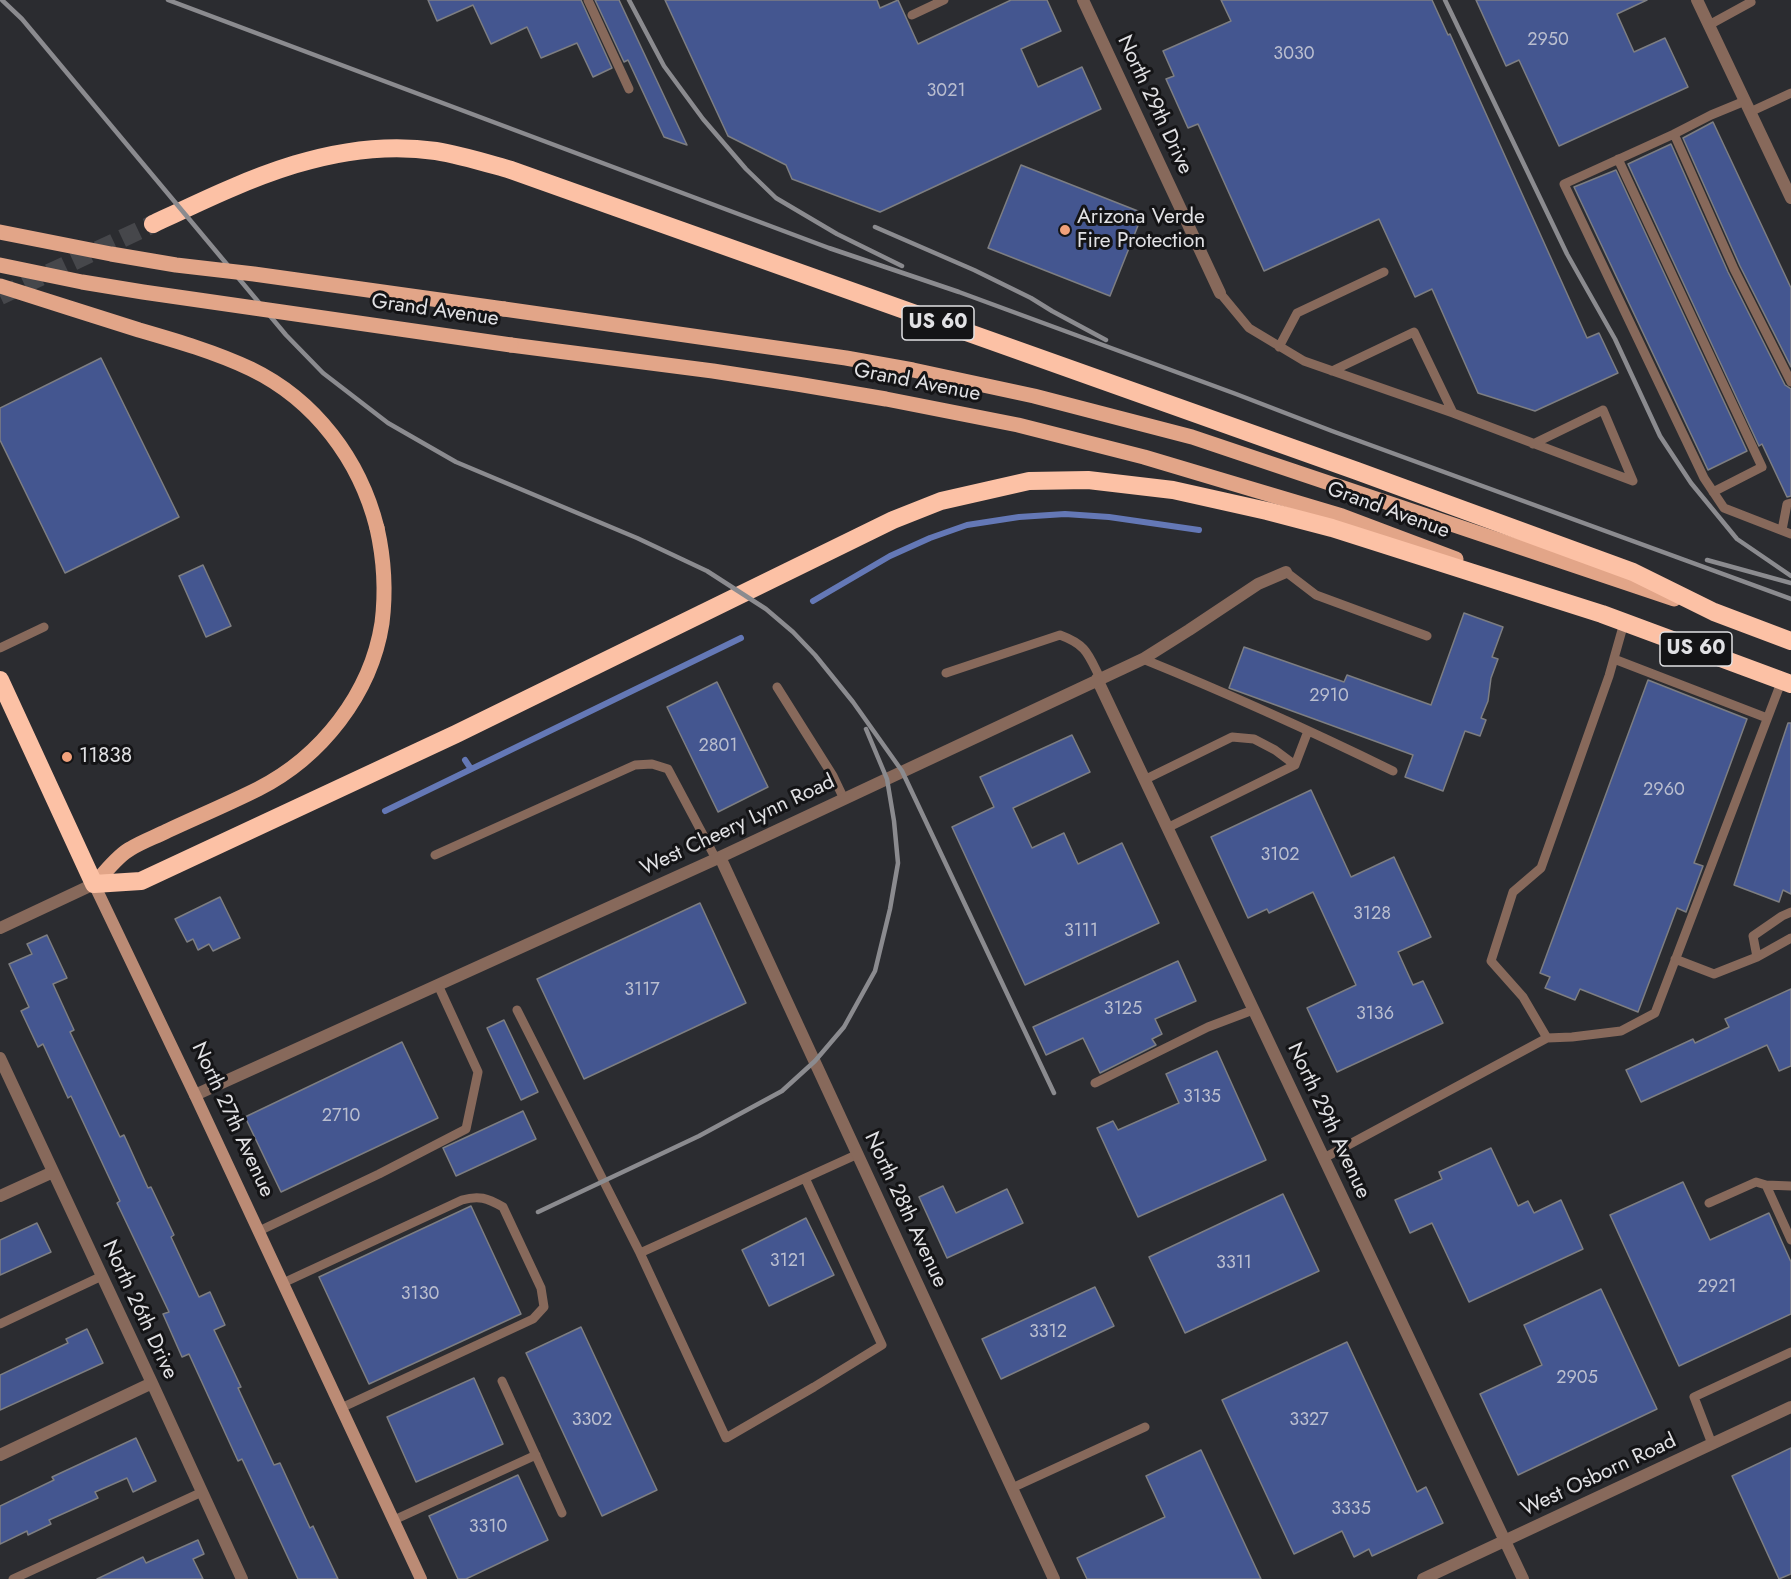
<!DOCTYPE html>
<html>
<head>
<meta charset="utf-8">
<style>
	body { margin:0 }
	canvas { display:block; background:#2b2c30 }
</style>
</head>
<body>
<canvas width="1791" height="1579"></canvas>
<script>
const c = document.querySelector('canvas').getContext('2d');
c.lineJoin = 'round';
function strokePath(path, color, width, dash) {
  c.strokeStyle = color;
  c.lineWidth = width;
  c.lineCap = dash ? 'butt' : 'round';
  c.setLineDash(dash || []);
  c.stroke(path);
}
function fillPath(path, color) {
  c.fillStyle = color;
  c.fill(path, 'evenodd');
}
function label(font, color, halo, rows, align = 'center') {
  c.font = font + ' Jost,sans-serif';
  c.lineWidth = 6;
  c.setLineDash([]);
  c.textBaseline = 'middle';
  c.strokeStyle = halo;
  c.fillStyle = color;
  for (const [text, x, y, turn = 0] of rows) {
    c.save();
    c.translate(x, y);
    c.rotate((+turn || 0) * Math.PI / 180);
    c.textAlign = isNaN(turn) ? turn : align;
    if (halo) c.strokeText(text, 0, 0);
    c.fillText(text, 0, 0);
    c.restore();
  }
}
const stream = new Path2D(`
	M813,601L890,556L930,538L967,525L1019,517L1065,514L1109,517L1199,530
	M465,760L471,769
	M385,811L741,638`);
const building = new Path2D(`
	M428,0H581L612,68L593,77L577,43L541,58L527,27L491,44L473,5L437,21Z
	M595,0H619L687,145L664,137L628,60L624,62Z
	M665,0H877L880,8L898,0L918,44L1011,0H1047L1061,31L1021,49L1038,87L1082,67L1101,109L880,212L792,179L786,165L728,136Z
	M1221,0H1432L1448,35L1450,34L1587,338L1599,333L1618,373L1535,411L1478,393L1432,289L1415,297L1379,219L1264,271L1198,124L1188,128L1166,79L1174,76L1163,51L1231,21Z
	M1476,0H1647L1617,14L1634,52L1665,38L1688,87L1559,146L1519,60L1506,66Z
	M1713,122L1791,288V367L1740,266L1683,138Z
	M1671,144L1728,272L1785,385L1791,389V496L1787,497L1762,444L1759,446L1628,164Z
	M1021,165L1143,213L1110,296L988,248Z
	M1616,170L1747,451L1708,470L1574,187Z
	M101,358L179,517L65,573L0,440V408Z
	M203,565L231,626L206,637L179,576Z
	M1464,613L1503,627L1492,657L1498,659L1491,678L1488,701L1481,718L1486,720L1480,736L1465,731L1443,791L1405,777L1413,755L1229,688L1244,647L1344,682L1347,675L1431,705Z
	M1648,680L1747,719L1694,863L1703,866L1686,912L1677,908L1638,1012L1580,989L1575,1000L1545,988L1550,977L1540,973Z
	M717,682L768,787L718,812L667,707Z
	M1788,723H1791V894L1783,890L1779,902L1734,885Z
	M1072,735L1090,772L1013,808L1032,848L1064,833L1078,864L1122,843L1159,923L1025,985L952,827L994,807L980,777Z
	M1311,790L1351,877L1394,857L1431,937L1398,952L1413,985L1423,981L1443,1023L1337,1072L1307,1008L1356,985L1313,892L1269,913L1267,909L1248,918L1211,837Z
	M220,897L240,938L213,951L209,944L198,950L193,939L187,942L175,919Z
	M700,903L746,1003L584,1079L537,979Z
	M47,935L67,978L53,984L74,1030L70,1032L120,1137L124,1135L148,1188L151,1187L174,1235L171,1237L199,1297L210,1292L225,1325L214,1330L241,1387L238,1388L274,1465L280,1463L310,1528L313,1526L338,1579H298L242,1459L238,1461L189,1354L182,1357L163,1314L169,1312L117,1203L120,1201L71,1096L68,1098L43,1044L38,1047L21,1011L29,1007L9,964L32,954L27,944Z
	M1178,961L1196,1001L1155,1019L1162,1034L1152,1039L1156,1045L1100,1073L1083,1038L1046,1055L1033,1027Z
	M1791,989V1066L1779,1071L1767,1045L1641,1102L1626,1070L1693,1039L1695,1043L1729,1027L1725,1019Z
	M504,1020L538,1092L521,1100L487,1028Z
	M402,1042L438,1118L281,1192L245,1117Z
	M1217,1051L1266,1160L1138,1217L1097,1128L1113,1121L1118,1130L1179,1103L1166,1074Z
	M523,1111L536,1139L456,1176L443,1148Z
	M1491,1148L1518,1206L1528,1201L1534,1213L1561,1200L1583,1249L1469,1302L1432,1223L1410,1233L1395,1200L1442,1179L1439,1172Z
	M1683,1182L1710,1240L1769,1213L1791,1262V1314L1679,1366L1610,1215Z
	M943,1186L956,1213L1007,1189L1023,1223L947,1258L919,1197Z
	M1283,1194L1319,1271L1185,1333L1149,1257Z
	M471,1206L521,1314L369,1384L319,1277Z
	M806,1218L834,1275L769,1306L742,1250Z
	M37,1223L51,1252L0,1275V1240Z
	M1095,1287L1114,1326L1001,1379L982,1339Z
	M1601,1289L1657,1409L1518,1475L1480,1394L1542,1365L1524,1325Z
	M581,1327L657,1490L602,1516L526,1353Z
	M87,1329L103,1363L0,1410V1375L68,1343L66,1339Z
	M1347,1342L1417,1492L1426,1487L1443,1523L1372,1556L1369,1549L1354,1557L1342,1531L1294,1554L1222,1400Z
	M474,1378L503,1444L416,1482L387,1417Z
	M136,1438L156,1481L133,1492L127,1478L95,1492L98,1498L49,1520L51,1524L28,1535L27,1531L0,1544V1506L54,1480L52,1477Z
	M1791,1448V1574L1779,1579L1732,1476Z
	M1201,1450L1261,1579H1087L1077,1558L1165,1517L1146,1476Z
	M518,1475L548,1540L466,1579H458L429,1516Z
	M198,1540L204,1554L193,1559L203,1579H97L143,1557L146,1563Z`);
const highwayTunnel = new Path2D(`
	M0,296L153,224`);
const lane = new Path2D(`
	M588,0L629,89
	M912,15L944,0
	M1709,25L1751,2L1750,0
	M1745,101L1711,115L1674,134L1734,269L1791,382
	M1750,112L1791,93
	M1674,134L1564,184L1704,478L1724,508L1791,534
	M1618,159L1762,467L1713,492
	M1220,293L1249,328L1304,361L1453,413L1633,481L1603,410L1533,444
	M1279,347L1297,313L1384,272
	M1332,371L1414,332L1453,413
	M1782,530L1787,504L1791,503
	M1286,572L1316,595L1427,636
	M0,648L44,627
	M1143,659C1227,693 1311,731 1393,771
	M1614,659L1767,718
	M946,673L1060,635C1087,645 1088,654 1100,678
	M777,687L833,776L844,799
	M1295,765L1308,731
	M1144,780L1232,737L1254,739L1275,750L1295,765L1167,828
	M435,855L635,765L652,764L668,769L716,859
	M1757,957L1753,936L1782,916L1791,912
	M1675,959L1714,974L1757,957L1791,938
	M517,1010L640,1253L858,1154
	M1547,1038L1572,1037L1621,1031L1655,1013L1782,680
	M1095,1083L1208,1027L1253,1010
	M1324,1158L1547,1038L1523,997L1491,961L1513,892L1541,868L1609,676L1624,623
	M1766,1185L1791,1186
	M1709,1203L1756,1182L1766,1185L1791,1240
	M259,1231L379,1174L466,1129L478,1072L438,985
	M640,1253L726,1438L814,1387L882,1345L805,1178
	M283,1283L462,1200C479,1195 487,1198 503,1207L541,1288L544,1307L533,1319L341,1408
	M0,1324L102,1276
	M502,1381L562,1513
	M1712,1444L1694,1397L1791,1352
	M1012,1488L1145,1427
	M394,1520L536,1455
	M13,1579L202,1492`);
const street = new Path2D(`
	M1083,0L1220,293
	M1697,0L1791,198
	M1097,679L1523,1579
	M720,857L1054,1579
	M0,928L94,884
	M0,1058L152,1383L242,1579
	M195,1095L716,859L1143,659L1189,630L1258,584L1286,572
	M0,1196L53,1172
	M0,1455L152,1383
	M1423,1579L1791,1407`);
const secondary = new Path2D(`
	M94,884L195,1095L421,1579`);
const primary = new Path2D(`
	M504,309L846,358L913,370L1034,396L1192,437L1674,599
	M511,345L713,371L797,384L886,399L1018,425L1144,457L1342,516L1456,559
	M94,884C104,874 118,855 130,849C141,842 155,837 167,831C197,817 228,804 258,789C321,757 371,694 382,623C386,591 384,559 377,528`);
const highway = new Path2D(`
	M153,224C242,182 334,136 436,151C461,155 486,163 511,170L1357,471L1633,572L1714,612L1791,641
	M0,680L94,884L141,881L456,734L893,520L941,501L1029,481L1088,480L1173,490L1267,511L1332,528L1602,614L1791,684`);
const rail = new Path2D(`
	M2,0L22,19L286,335L323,373L388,423L456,462L637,538L707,571L766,609L793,632L815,655L853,702L902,771L1054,1093
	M168,0L829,248L959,292L1236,394L1332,431L1791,599
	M629,0L664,66L703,119L746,169L776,198L837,234L902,266
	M1445,0L1567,254L1615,339L1660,436L1691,483L1737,539L1791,576
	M875,227L974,270L1031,298L1052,311L1106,340
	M1707,560L1791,583
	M538,1212L699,1136L782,1091L815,1061L844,1027L875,971L890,909L898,863L894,821L887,779L866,729`);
const primaryBridge = new Path2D(`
	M0,232L111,254L176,265L254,274L504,309
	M0,265L82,282L143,292L511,345
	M0,286C46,301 93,315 139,330C177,341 215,352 251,369C315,400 360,460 377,528`);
const markers = [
	[1065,230,6,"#f1a17b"],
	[67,757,6,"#f1a17b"]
];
const numberNames = [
	["2950",1548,41],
	["3030",1294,55],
	["3021",946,92],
	["2910",1329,697],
	["2801",718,747],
	["2960",1664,791],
	["3102",1280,856],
	["3128",1372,915],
	["3111",1081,932],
	["3117",642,991],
	["3125",1123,1010],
	["3136",1375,1015],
	["3135",1202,1098],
	["2710",341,1117],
	["3121",788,1262],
	["3311",1234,1264],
	["2921",1717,1288],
	["3130",420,1295],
	["3312",1048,1333],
	["2905",1577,1379],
	["3302",592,1421],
	["3327",1309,1421],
	["3335",1351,1510],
	["3310",488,1528]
];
const shields = [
	[938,323,72],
	[1696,649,72]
];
const shieldNames = [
	["US 60",938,323],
	["US 60",1696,649]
];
const streetNames = [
	["North 29th Drive",1154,105,65],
	["Grand Avenue",435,311,8],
	["Grand Avenue",917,383,11],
	["Grand Avenue",1388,511,20],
	["West Cheery Lynn Road",738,826,-25],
	["North 27th Avenue",232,1120,65],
	["North 29th Avenue",1328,1121,65],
	["North 28th Avenue",905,1210,65],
	["North 26th Drive",139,1310,65],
	["West Osborn Road",1599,1476,-25]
];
const poiNames = [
	["Arizona Verde",1077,218],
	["Fire Protection",1077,242],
	["11838",79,757]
];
strokePath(stream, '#6478b6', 6);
fillPath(building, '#445690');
strokePath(building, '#7d7e82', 1.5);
strokePath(highwayTunnel, '#46474b', 18, [18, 9]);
strokePath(lane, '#87695b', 9);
strokePath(street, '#87695b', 12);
strokePath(secondary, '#bb8b75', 12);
strokePath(primary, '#e2a588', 15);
strokePath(highway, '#fcc1a5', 18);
strokePath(rail, '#8b8b8f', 4.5);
strokePath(primaryBridge, '#e2a588', 15);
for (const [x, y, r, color] of markers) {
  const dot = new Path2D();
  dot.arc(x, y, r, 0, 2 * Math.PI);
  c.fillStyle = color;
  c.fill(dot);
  strokePath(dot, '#141416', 2);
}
label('18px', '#babecf', null, numberNames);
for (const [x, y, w] of shields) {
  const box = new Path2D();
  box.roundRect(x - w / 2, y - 17, w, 34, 4.5);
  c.fillStyle = '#141416';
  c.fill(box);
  strokePath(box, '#e1e1e4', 1.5);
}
label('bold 20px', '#e1e1e4', null, shieldNames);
label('21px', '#e1e1e4', '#141416', streetNames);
label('21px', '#e1e1e4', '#141416', poiNames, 'left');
</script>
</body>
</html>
